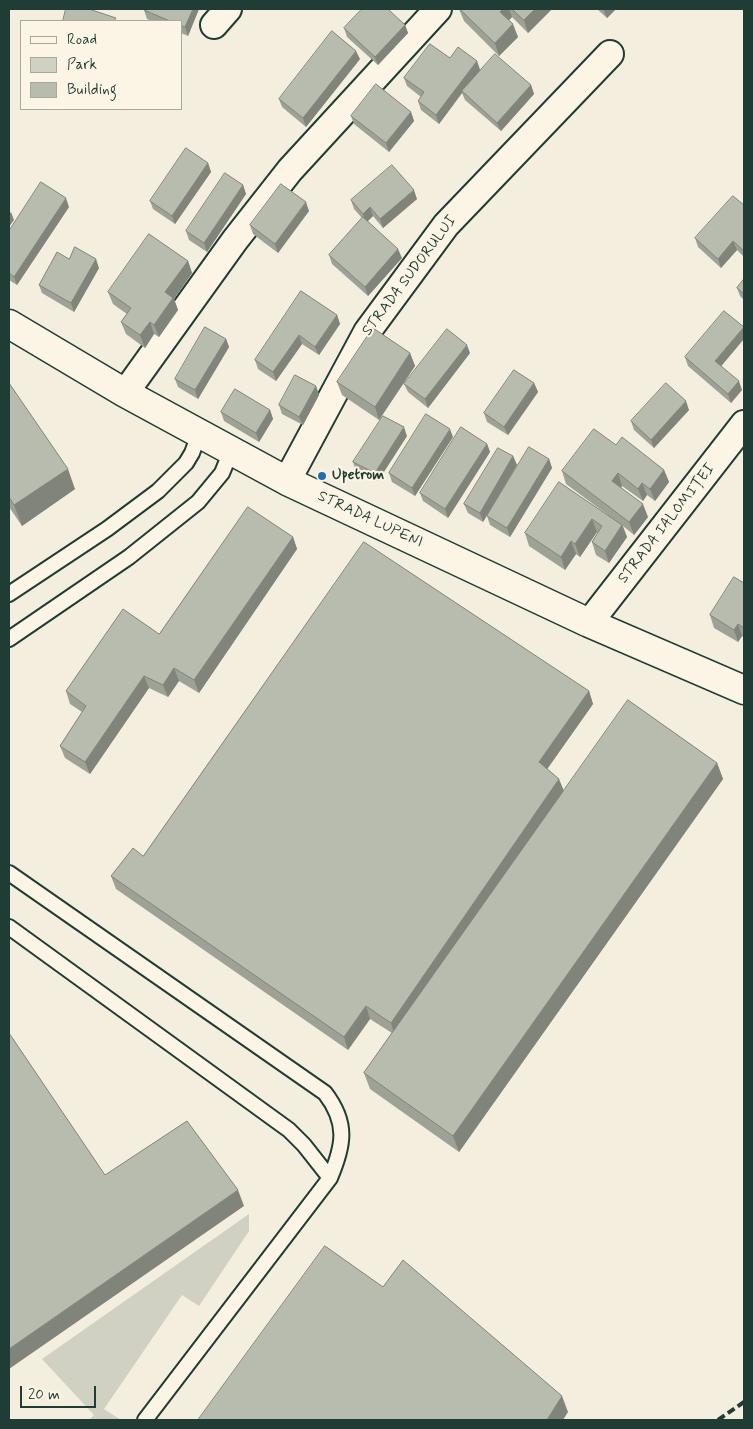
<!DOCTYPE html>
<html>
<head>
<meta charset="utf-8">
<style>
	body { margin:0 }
	#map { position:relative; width:753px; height:1429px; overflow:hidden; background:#f3eede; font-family:Mynerve,sans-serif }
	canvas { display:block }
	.frame { position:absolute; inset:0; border:10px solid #1f3d34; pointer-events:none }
	.legend { position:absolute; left:20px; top:20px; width:162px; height:90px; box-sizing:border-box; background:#fcf5e5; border:1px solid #a4ab9e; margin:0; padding:6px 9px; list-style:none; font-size:15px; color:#1f3d34 }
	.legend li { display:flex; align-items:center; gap:10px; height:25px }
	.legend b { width:25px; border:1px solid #a4ab9e }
	.scale { position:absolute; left:20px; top:1386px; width:76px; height:22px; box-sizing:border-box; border:2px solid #1f3d34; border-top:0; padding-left:6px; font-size:15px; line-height:18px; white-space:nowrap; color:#1f3d34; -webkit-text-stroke:4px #fcf5e5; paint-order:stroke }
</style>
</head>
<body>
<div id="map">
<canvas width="753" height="1429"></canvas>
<div class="frame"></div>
<ul class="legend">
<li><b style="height:6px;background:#fcf5e5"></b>Road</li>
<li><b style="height:14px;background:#d0d1c2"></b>Park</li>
<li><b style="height:14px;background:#b8bcae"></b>Building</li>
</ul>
<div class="scale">20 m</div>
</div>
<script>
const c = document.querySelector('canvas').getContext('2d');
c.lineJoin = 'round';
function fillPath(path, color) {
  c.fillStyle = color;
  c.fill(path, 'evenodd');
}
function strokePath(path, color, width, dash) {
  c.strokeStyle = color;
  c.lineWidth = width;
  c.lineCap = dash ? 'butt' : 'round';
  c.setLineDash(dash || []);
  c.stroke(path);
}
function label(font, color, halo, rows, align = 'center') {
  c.font = font + ' Mynerve,sans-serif';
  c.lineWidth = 4;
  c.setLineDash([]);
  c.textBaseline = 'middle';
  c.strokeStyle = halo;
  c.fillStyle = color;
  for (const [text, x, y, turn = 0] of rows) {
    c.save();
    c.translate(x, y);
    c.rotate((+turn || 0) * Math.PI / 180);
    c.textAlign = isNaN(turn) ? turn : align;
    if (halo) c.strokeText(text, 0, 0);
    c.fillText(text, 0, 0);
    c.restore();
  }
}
const green = new Path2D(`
	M249,1214V1231L199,1306L182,1295L104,1409L121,1420H89L94,1415L42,1359Z`);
const lane = new Path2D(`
	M9,594L107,529L158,491L186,463L192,453L199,434
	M9,639L129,557L198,502L222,473L231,451
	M9,873L325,1093C348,1123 344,1145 330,1178L145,1420
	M9,927L289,1130L304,1145L330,1178`);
const street = new Path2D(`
	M214,25L228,9
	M125,393L235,240L290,170L438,9
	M287,481L367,332L446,225L610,54
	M589,623L744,424`);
const secondary = new Path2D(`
	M9,324L125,393L287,481L589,623L744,690`);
const rail = new Path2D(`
	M718,1420L744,1402`);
const wall = new Path2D(`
	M144,9H199L188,36L181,33V21H152L147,19L144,10Z
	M459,9H552L528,33L512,17L509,20L518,37L499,56L464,21Z
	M597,9H616L607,18Z
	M405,25L408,33L378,65L347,37L344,28Z
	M450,58L477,61L480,70L531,85L534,94L501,131L465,100L462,93L439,124L421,110L418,101L421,97L407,86L404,78Z
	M360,59L306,127L282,107L279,99Z
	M411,112L414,121L389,152L354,124L351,116Z
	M208,163L211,172L175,224L153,209L150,201Z
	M243,185L246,194L207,252L189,240L186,231Z
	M417,199L383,228L373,216L367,221L402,258L368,296L332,264L329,255L362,218L354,209L351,200Z
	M744,205V257L737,250L721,268L698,247L695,238Z
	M69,207L17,285L9,280V231Z
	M309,211L278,253L253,234L250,225Z
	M69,259L99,268L74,312L42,293L39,285Z
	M188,261L192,273L174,299L178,310L159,337L154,334L145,348L126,334L121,322L127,314L113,304L108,292Z
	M744,279V300L740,296L737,288Z
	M337,315L340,324L319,355L302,344L276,381L258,369L255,360Z
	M226,339L229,347L198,399L178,387L175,379Z
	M410,353L415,366L379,420L342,395L337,382Z
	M470,353L428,408L408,392L404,384Z
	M685,357L721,366L742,390L731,403L688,366Z
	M9,383L75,489L22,526L9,507Z
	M534,383L538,392L508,435L487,422L484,413Z
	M316,386L319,395L303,425L282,414L279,405Z
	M270,410L273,419L259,442L224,421L221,412Z
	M689,410L654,448L634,430L631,421Z
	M407,436L378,481L356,471L353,462Z
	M453,437L415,496L392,482L389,473Z
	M487,444L490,452L448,518L423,501L420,493Z
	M616,445L664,470L669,482L655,501L647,495L643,501L622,486L621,487L648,517L634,535L623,526L627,537L609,563L596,555L592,542L598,533L597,532L580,557L576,554L565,570L529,546L525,533L608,515L566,484L562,471Z
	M513,456L517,465L483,522L468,513L464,504Z
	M549,459L552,468L510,537L490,525L487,516Z
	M293,537L297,549L199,693L179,681L168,697L149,688L90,774L65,758L60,746L82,712L70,704L66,691L159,634Z
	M744,583V638L742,636L738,642L714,628L710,615Z
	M589,691L593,704L547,769L564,791L717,763L723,779L459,1152L370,1089L364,1073L392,1033L370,1019L348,1050L116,889L111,876Z`);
const shadedWall = new Path2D(`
	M193,9H199L188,36L185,27Z
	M503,9H509L512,17L505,24L500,12Z
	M535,9H552L528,33L524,20Z
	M603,9H616L607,18Z
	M513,24L518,37L499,56L495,43Z
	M405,25L408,33L378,65L375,57Z
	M356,51L360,59L306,127L303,118Z
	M477,61L480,70L462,91V93L439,124L436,115Z
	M531,85L534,94L501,131L497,123Z
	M411,112L414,121L389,152L386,143Z
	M208,163L211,172L175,224L172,216Z
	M243,185L246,194L207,252L204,243Z
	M414,190L417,199L383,228L380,219Z
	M66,198L69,207L17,285L14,277Z
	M306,202L309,211L278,253L275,244Z
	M370,207L373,216L366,223L363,214Z
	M11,212L14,220L9,227V214Z
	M733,241L737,250L721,268L718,259Z
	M398,249L402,258L368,296L365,287Z
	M96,259L99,268L74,312L71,303Z
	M188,261L192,273L174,299L178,310L159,337L154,325L165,292Z
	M337,315L340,324L319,355L315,347Z
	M150,322L154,334L145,348L140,335Z
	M744,327V339L718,370L715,361Z
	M299,335L302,344L276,381L273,372Z
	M226,339L229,347L198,399L195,390Z
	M467,345L470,353L428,408L425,399Z
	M410,353L415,366L379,420L375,407Z
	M739,381L742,390L731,403L728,394Z
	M534,383L538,392L508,435L504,427Z
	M316,386L319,395L303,425L299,417Z
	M686,401L689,410L654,448L651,440Z
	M270,410L273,419L259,442L256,433Z
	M404,427L407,436L378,481L375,473Z
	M450,429L453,437L415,496L412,488Z
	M487,444L490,452L448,518L445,509Z
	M513,456L517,465L483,522L480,513Z
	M549,459L552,468L510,537L507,528Z
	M68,469L75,489L22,526L14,505Z
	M664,470L669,482L655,501L650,489Z
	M618,473L622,486L616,493L612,481Z
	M642,483L647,495L643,501L638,489Z
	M643,504L648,517L634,535L629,522Z
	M592,519L597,532L580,557L575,544Z
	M622,525L627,537L609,563L605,551Z
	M293,537L297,549L199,693L194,680Z
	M571,541L576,554L565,570L561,557Z
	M738,624L742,636L738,642L734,630Z
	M174,668L179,681L168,697L163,685Z
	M144,676L149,688L90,774L85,762Z
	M589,691L593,704L543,775L539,762Z
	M717,763L723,779L459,1152L453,1136Z
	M559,779L564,791L395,1036L391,1023Z
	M366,1006L370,1019L348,1050L344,1037Z
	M238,1190L244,1206L9,1369V1349Z
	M562,1396L568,1412L563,1420H546Z`);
const building = new Path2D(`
	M66,9H89L116,18L114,21H63Z
	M144,9H193L185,27L181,26V21H170L144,10Z
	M362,9H388L405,25L375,57L344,28Z
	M460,9H503L500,12L513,24L495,43Z
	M512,9H535L524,20Z
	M332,31L356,51L303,118L279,99Z
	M430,44L450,58L458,47L477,61L436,115L418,101L424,92L404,78Z
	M495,54L531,85L497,123L462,91Z
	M376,84L411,112L386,143L351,116Z
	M186,148L208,163L172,216L150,201Z
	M392,165L414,190L380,219L370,207L363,214L351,200Z
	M225,173L243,185L204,243L186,231Z
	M41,182L66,198L14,277L9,273V231Z
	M281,184L306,202L275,244L250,225Z
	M733,196L744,205V251L733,241L718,259L695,238Z
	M363,217L398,249L365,287L329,255Z
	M149,234L188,261L165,292L173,298L154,325L150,322L140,335L121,322L131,308L108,292Z
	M75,247L96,259L71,303L39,285L57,252L69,259Z
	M744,279V294L737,288Z
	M301,291L337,315L315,347L299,335L273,372L255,360Z
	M724,311L744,327L715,361L739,381L728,394L685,357Z
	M205,327L226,339L195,390L175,379Z
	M373,328L410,353L375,407L337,382Z
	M447,329L467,345L425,399L404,384Z
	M514,370L534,383L504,427L484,413Z
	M295,375L316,386L299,417L279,405Z
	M9,383L68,469L14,505L9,497Z
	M666,383L686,401L651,440L631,421Z
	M235,389L270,410L256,433L221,412Z
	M426,414L450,429L412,488L389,473Z
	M383,416L404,427L375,473L353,462Z
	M461,427L487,444L445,509L420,493Z
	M594,429L616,445L622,437L664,470L650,489L642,483L638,489L618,473L612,481L643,504L629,522L562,471Z
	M529,447L549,459L507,528L487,516Z
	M498,448L513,456L480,513L464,504Z
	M559,482L622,525L605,551L592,542L602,526L592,519L575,544L571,541L561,557L525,533Z
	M248,507L293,537L194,680L174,668L163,685L144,676L85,762L60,746L86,706L66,691L123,609L159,634Z
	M364,542L589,691L539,762L559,779L391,1023L366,1006L344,1037L111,876L133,848L143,856Z
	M734,577L744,583V628L738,624L734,630L710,615Z
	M628,700L717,763L453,1136L364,1073Z
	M9,1033L105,1175L187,1121L238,1190L9,1349Z
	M325,1246L383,1287L403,1260L562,1396L547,1420H198Z`);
const markers = [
	[322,476,5,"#1f6fb2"]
];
const streetNames = [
	["STRADA SUDORULUI",410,276,-53],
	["STRADA LUPENI",370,520,25],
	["STRADA IALOMIȚEI",667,524,-52]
];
const poiNames = [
	["Upetrom",332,476]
];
fillPath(green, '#d0d1c2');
strokePath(lane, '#1f3d34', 18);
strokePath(street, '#1f3d34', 30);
strokePath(secondary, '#1f3d34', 31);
strokePath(lane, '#fcf5e5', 14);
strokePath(street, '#fcf5e5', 26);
strokePath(secondary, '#fcf5e5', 28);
strokePath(rail, '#1f3d34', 4, [8, 4]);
fillPath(wall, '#9ea296');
fillPath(shadedWall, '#81847a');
fillPath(building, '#b8bcae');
strokePath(building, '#81847a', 1);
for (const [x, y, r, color] of markers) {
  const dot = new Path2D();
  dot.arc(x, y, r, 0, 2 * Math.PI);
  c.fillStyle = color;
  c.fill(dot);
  strokePath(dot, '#fcf5e5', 2);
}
label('15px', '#1f3d34', '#fcf5e5', streetNames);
label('bold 15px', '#1f3d34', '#fcf5e5', poiNames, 'left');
</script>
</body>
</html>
